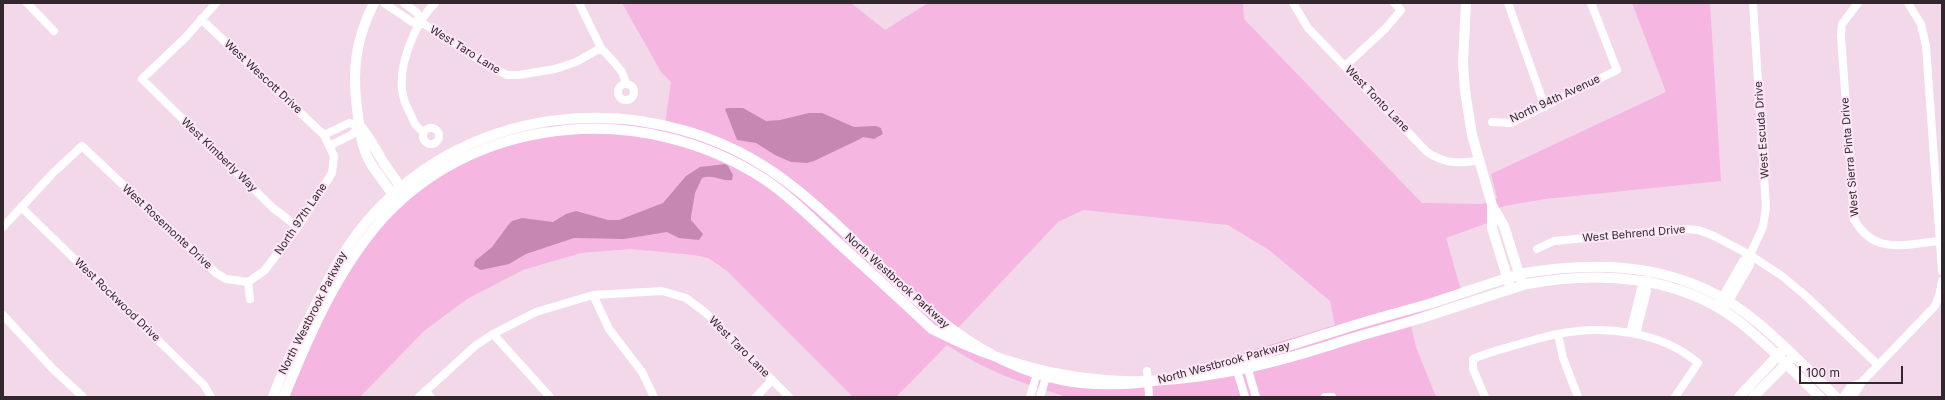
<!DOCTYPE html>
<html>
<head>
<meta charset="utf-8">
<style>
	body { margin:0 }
	#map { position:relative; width:1945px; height:400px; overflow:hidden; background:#f3d8ea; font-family:Inter,sans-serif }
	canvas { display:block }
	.frame { position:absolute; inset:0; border:4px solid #31272d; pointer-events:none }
	.scale { position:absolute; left:1799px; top:366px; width:104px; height:18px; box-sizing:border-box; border:2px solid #31272d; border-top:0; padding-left:5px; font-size:12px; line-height:14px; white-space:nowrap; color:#31272d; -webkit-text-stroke:3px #fde7f6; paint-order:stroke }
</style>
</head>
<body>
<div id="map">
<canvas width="1945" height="400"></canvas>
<div class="frame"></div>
<div class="scale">100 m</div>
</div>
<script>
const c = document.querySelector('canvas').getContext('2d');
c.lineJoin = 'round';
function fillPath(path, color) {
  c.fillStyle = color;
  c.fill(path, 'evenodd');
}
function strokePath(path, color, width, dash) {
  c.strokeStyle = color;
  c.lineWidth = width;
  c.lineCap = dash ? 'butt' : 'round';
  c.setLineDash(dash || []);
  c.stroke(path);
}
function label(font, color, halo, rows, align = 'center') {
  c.font = font + ' Inter,sans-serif';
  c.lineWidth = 4;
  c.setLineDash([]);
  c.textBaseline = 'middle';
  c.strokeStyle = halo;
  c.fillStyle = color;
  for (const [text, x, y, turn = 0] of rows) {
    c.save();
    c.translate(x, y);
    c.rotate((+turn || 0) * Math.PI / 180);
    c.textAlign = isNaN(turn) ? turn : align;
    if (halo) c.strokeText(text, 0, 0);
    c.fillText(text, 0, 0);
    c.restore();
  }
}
const green = new Path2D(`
	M622,3H851L885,30L928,3H1243L1244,19L1422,203L1482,204L1497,198L1491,174L1666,92L1632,3H1710L1721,181L1545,199L1504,206L1499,208L1490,222L1446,238L1463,297L1409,317L1416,347L1436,397L1064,396C1020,382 987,372 947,345L896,397H853L726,270L708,258L694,255L631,249L581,253L523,270L467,299L424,331L360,397H280L325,294L370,225L400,193L496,141L550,126L628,124L664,131L671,82L661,72ZM1083,210L1228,225L1269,250L1330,301L1335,325L1181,372L1137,379L1045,370L981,345L958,328L1058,222Z`);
const water = new Path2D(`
	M728,108H743L766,121L780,120L809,113H822L854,127L876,126L881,128L883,134L874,139L863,137L860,139L814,161L807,163L791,162L775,155L756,143L737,140L725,109Z
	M725,164L728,166L733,175L732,180C722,182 713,174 702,178L695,193L691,217V220L703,234L699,240L679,238L667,232L624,239L574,238L526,254L509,264L481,270L474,266L475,261L492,247L509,224L512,221L522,218L553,222L566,214L576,211L608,220H619L663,203L686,176L700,167Z`);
const minor = new Path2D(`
	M27,3L54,31
	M216,3L186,37L142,79L273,208L298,227
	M384,3L412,22H421L485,64L507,75H519L555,69L576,62L601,48
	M404,3L417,13L421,22
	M579,3L601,48L614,62L622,72L626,83
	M1293,3L1308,28L1427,152C1445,164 1460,164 1480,160
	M1508,3L1545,107
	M1858,3L1842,24L1841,35L1854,219C1874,256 1905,244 1940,241
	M1908,3L1921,24L1926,46L1942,271
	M1345,66L1385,29L1401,10L1394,3
	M618 92a8 8 0 1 1 16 0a8 8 0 1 1-16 0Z
	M1492,122L1511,123L1617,70L1591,3
	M423 136a8 8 0 1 1 16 0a8 8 0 1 1-16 0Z
	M424,132C415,127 414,122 410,113C406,106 403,98 402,90C399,63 416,21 435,3
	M324,135L349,123L359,125L353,134L329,146
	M21,207L204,385L211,397
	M3,227L53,173L82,146L216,273L226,279L248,282L264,271L298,227L332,173L334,156L324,135L201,19
	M1537,249L1554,241L1649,232L1684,229L1698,230L1712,235L1750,255L1782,276L1806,296L1878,365
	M248,282L250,299
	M593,295L609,329L642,372L654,397
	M1719,303L1743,261L1750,255L1763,227L1766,207L1753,3
	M1723,311L1750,265V255
	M3,315L52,368L83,397
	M1630,333L1641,289L1647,279
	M493,334L550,397
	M1558,334L1563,358L1578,397
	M1636,334L1647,291L1646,282
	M1246,363L1256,397
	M1235,364L1245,397
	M1147,371L1149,394
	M425,391L431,397
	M419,397L475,346L493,334L536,312L593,295L662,291L686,298L706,313L789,397
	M756,397L772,380
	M1030,397L1037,374
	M1040,397L1046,377
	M1325,397H1332
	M1485,397L1473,369V359C1489,352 1506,348 1523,343C1534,340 1546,336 1558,334C1604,325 1661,331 1698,363L1675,397
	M1843,397L1851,386L1861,383
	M1852,397L1858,389L1861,383L1935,306L1939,296L1942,281`);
const tertiary = new Path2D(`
	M374,3C354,42 352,74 358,116C362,144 363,156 381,178C386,185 390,193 398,196
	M1466,3L1463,63L1465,91L1472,135L1492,205V228L1509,283
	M359,125C370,137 376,151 385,165C391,174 400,183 403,194
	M1493,207L1504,226L1521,280
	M273,397C283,369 296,342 310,316C329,277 348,240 378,209C485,96 665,89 787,182C877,250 944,357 1062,380C1154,398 1252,356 1339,330C1369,320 1401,312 1432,303C1463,293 1493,282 1524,273C1608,259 1689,265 1757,322C1785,345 1810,372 1836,397
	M284,397C310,333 338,268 385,216C482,112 648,103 764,179C790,196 812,219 835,240C867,269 900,299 932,329C1070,400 1185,392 1334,344C1367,333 1401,325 1434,314C1465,304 1495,294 1527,284C1598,271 1677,275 1737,320C1767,343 1793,371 1820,397
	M1739,397L1782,351
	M1753,397L1791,359`);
const streetNames = [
	["West Taro Lane",465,50,32],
	["West Wescott Drive",263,77,43],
	["West Tonto Lane",1377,99,46],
	["North 94th Avenue",1555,99,-25],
	["West Escuda Drive",1762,130,-94],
	["West Kimberly Way",219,155,44],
	["West Sierra Pinta Drive",1850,157,-95],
	["North 97th Lane",301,219,-56],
	["West Rosemonte Drive",167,227,43],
	["West Behrend Drive",1634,234,-5],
	["North Westbrook Parkway",897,281,42],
	["West Rockwood Drive",117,300,44],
	["North Westbrook Parkway",313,313,-63],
	["West Taro Lane",739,347,45],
	["North Westbrook Parkway",1224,363,-15]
];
fillPath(green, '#f5b6e2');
fillPath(water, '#c688b3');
strokePath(minor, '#fff', 8);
strokePath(tertiary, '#fff', 10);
label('11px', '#31272d', '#fde7f6', streetNames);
</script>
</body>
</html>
